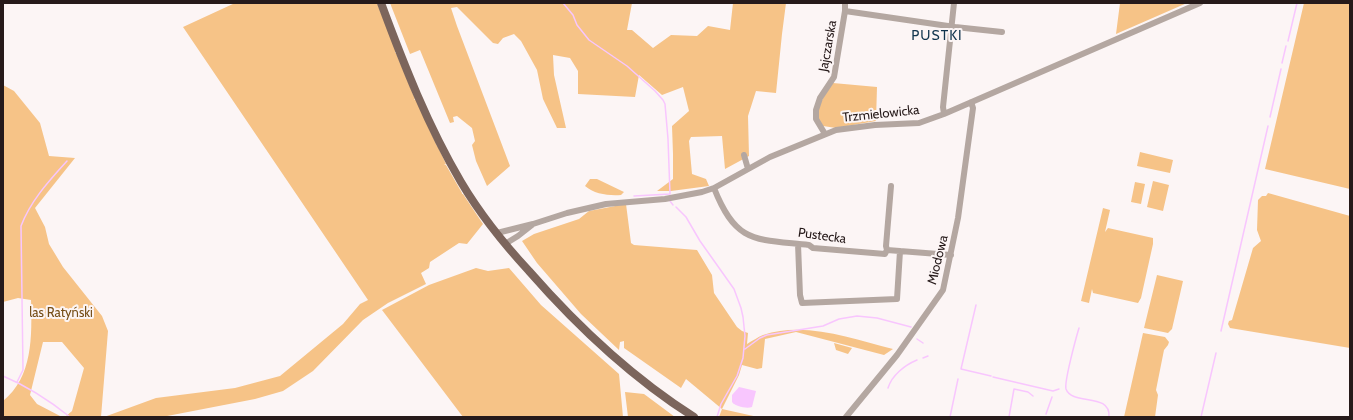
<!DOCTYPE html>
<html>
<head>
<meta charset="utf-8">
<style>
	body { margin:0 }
	#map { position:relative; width:1353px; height:420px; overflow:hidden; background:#fcf5f5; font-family:Cabin,sans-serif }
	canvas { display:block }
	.frame { position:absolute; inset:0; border:4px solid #261a1a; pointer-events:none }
</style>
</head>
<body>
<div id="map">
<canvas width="1353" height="420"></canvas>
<div class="frame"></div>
</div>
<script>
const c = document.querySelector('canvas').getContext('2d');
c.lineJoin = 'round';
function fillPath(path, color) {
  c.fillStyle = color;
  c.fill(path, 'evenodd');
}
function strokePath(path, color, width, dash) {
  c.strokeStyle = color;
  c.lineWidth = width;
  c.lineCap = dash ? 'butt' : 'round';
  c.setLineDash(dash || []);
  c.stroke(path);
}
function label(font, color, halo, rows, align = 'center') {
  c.font = font + ' Cabin,sans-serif';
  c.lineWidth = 4;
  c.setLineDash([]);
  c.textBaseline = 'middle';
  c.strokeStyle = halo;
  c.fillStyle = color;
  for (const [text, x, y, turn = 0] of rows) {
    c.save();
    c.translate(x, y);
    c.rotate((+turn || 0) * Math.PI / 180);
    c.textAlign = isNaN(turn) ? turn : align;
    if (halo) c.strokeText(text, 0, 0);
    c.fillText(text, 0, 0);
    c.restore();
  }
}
const green = new Path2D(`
	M235,3H377L396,51L395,53H396L415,99L414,100H416L437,146L438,147L446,164H444L446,165L462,193V194H463L483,224L467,244L459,243L430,262L429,268L421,273L426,284L388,303L363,320L313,371L283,391L255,399L162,417H104L156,398L235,388L280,376L343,324L360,304L368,300L183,27Z
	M390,3H632L627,30H632L653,48L671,35L697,36L708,26L730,30L733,3H786L782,34L776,93L756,91L748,116L749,156L725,169L722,136L691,137L689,141L692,174L706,179L709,186L671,191H657L673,179V154L672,126L689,111L683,87L662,95L639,75L635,97L578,94V71L570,58L553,55L554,75L566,128H557L543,99L537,70L521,41L514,34L503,38L498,44L493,43L457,7L451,8L457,26L510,166L487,186L476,161L472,145L475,141L472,128L457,116L453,117L454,122L450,123L420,50L410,54Z
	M1120,3H1187L1116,34Z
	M1304,3H1350V189L1265,169Z
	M833,83L877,87L876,121L836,128L823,126C822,124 819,121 818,118C816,106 827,92 833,83Z
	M3,85L14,91L40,123L49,156L75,158L35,208L45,227L49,244L63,267L102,316L108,331L101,417H65L72,411L84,368L62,342H43L30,395L37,404L62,417H3V401C33,377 32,336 31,300L18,298L3,302Z
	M1140,152L1173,160L1170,173L1137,166Z
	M590,179H597L624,192L621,195C609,196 594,194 585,186Z
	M1153,181L1169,185L1163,211L1147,207Z
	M1135,182L1145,184L1141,204L1131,202Z
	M1268,193L1350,216V348L1230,328L1228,324L1229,321L1232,320L1253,248L1261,241L1257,230L1258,200L1262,196H1266Z
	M626,204L631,243L634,245L697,250L712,275L714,293L737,327L742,331L748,333L747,344C752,341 758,337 763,335C806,321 851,339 893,349L884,355L796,332L765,339L762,368L757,369L742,365L739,375L722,409L758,417H719L722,409L686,379L681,388L624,348V341L620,342L619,350L581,314L537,263L522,241L534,234L579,219L589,211Z
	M1103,208L1110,210L1105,232L1108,228L1153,238V244L1141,298L1138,303L1093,293L1092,289L1089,303L1081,301Z
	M476,268L488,271L509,268L541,305L619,374L623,417H463L382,310L429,285Z
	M1157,275L1183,281L1172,329L1168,333L1144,328Z
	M1143,333L1165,337L1169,342L1168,345L1164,350L1156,390L1158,395L1155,417H1124Z
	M834,343L852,348L848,354L836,350Z
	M625,392L644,394L675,417H628Z`);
const water = new Path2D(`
	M739,387L756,391L752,407C746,409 735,406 732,402V395Z`);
const stream = new Path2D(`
	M563,3L573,15L577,25L589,40L627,66L655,91L663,100L665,104L668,139L670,194L634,196
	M1288,41L1297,3
	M1282,63L1286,46
	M1270,117L1281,69
	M670,201L673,205
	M676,207L686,217L700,241L734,289L741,308L743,317L745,336L743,358L737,376L721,404L717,417
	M976,305L961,369L991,376
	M1079,328C1076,338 1064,382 1066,389C1072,406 1111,392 1109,417
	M1221,331L1268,126
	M917,339L923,343
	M745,349L760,338L767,335L823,326L839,319L857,316L877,318L911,327
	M923,358L928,356
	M3,376C27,386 50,401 70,417
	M993,377L1053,391L1059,389
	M17,382L23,370L21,226C31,200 49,181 67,161
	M888,388C892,375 905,365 917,360
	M1046,414L1052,397
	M950,417L958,379
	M1009,417L1014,389L1028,392L1033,396
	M1201,417L1216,353`);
const minor = new Path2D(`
	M845,11L955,27L1002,32
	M944,114L943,107L954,3
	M825,134L816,119V110L820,98L834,77L845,11V3
	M744,155L748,169
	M714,188C736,244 755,239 809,245L813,248L885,254L887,250L951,255
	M497,233L533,224L567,213L606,204L665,199L702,192L714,188L770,157L836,130L875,125L919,123L944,114L1200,3
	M505,244L518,236L532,225
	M798,244L800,295L802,303L897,299L900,251
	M887,250L886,246L891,186
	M846,417L897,355L943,290L958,218L973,108L971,102`);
const major = new Path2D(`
	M381,3C404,65 428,126 461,182C480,214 504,244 529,271C578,327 631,377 694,417`);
const streetNames = [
	["Jajczarska",828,46,-80],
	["Trzmielowicka",881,114,-6],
	["Pustecka",822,236,8],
	["Miodowa",938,260,-76]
];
const parkNames = [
	["las Ratyński",61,313]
];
const neighbourhoodNames = [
	["PUSTKI",937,36]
];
fillPath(green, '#f6c387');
fillPath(water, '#f8c6fe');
strokePath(stream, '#f8c6fe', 1.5);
strokePath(minor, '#b4a7a1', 6);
strokePath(major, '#7c655c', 8);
label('13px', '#261a1a', '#fcf5f5', streetNames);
label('13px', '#764e17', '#fcf5f5', parkNames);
c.letterSpacing = '1px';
label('14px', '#11354e', '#fcf5f5', neighbourhoodNames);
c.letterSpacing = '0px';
</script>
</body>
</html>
